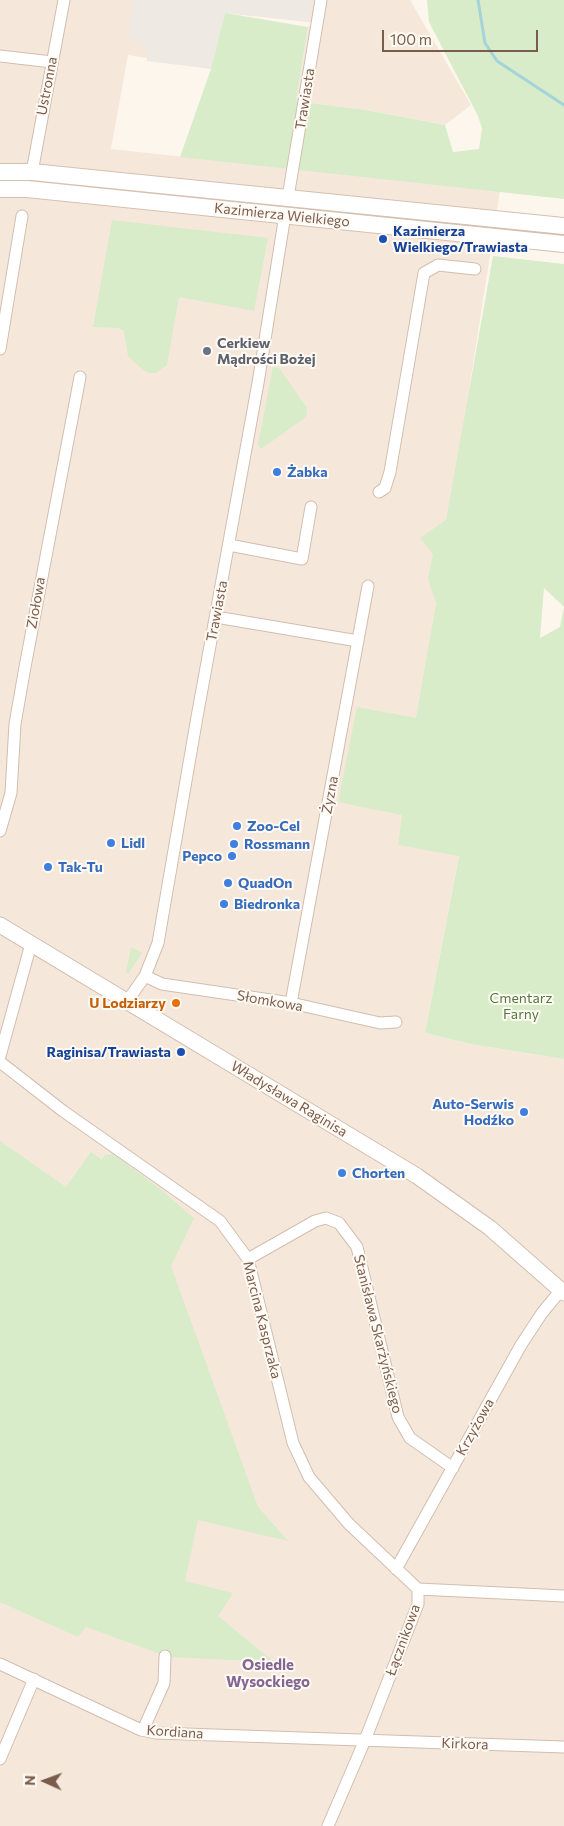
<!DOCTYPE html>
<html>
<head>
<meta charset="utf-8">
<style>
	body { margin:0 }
	#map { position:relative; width:564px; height:1826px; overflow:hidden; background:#fdf6ec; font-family:Commissioner,sans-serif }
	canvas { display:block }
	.north { position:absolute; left:20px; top:1756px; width:50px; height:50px; -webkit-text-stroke:4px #fffaf3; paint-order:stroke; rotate:272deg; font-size:14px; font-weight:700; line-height:20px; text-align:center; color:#7a5c4d }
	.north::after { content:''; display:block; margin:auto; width:18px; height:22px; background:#7a5c4d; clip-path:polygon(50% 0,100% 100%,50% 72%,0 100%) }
	.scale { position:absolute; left:382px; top:30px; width:156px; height:22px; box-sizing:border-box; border:2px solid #7a5c4d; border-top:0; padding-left:6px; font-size:15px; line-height:18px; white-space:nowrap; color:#7a5c4d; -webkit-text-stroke:4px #fffaf3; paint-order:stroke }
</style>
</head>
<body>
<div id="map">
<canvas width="564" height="1826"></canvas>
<div class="north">N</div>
<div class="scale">100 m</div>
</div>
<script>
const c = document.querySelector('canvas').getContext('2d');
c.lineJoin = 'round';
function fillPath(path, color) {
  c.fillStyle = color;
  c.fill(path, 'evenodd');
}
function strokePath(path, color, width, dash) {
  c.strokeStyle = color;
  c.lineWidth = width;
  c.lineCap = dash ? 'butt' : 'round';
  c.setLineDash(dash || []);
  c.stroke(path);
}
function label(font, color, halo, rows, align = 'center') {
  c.font = font + ' Commissioner,sans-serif';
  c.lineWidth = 4;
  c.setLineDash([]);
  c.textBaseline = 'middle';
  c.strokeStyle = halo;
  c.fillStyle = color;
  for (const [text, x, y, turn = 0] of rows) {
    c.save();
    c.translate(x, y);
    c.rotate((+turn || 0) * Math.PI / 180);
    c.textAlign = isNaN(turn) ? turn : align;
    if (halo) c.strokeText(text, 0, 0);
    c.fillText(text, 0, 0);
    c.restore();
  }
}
const residential = new Path2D(`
	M0,0H410L471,105L445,125L366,110L296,101L308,27L316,23L225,13L211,69L128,55L111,149L500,191L398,845L459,855L425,1033L470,1044L564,1059V1826H0Z`);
const industrial = new Path2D(`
	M134,0H312L308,21L225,13L211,69L147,61V50L128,36Z`);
const green = new Path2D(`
	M427,0H564V199L180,157L211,69L225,13L308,27L296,101L366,110L445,125L453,152L479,149L482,128L478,116L429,22Z
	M112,220L268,238L254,311L179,297L167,365L156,373H149L143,370L128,356L124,331L118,328L93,327Z
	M493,256L564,264V1059L470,1044L425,1033L459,856L398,845L402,815L338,802L357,707L416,718L436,603L428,579L433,554L420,538L446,520ZM544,588L564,607L560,627L540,638Z
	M273,367L279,368L307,408L306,417L261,449L258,444Z
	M131,947L142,953L128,974L126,972Z
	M0,1141L66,1187L91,1152L102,1160L105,1155L113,1154L160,1189L194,1218L171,1266L258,1507L288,1541L198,1520L185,1581L233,1593L218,1616L274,1662L169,1657L86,1627L78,1637L0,1602Z`);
const stream = new Path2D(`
	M478,0L485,43L497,61L564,105`);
const minor = new Path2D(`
	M0,56L52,62
	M32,172L64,0
	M288,197L321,0
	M0,349L22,216
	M379,492L385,488L390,472L424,273L438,265L475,269
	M229,545L302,559L311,507
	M216,617L358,641
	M0,831L11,793L15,724L25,667L80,377
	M145,976L162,984L291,1003L380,1023L396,1022
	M128,1000L145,976L158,943L197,717L258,383L285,215
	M291,1003L368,586
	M0,1056L31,944
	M0,1062L63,1111L220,1221L248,1259L293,1443L309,1477L349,1524L418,1589
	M248,1259L315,1221L326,1218L339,1223L357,1247L398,1417L410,1438L453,1468
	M396,1569L521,1345L542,1313L561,1290
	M418,1589L564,1596
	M0,1664L141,1730L156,1733L564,1747
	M143,1730L164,1683L165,1656
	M0,1759L34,1679
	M328,1826L365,1740L418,1604V1589`);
const tertiary = new Path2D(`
	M0,925L417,1176L490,1228L564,1293`);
const secondary = new Path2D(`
	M0,172H32L564,226
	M0,189H27L564,244`);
const markers = [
	[383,239,5,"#1a4fb4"],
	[207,351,5,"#6b7280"],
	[277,472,5,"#3f7fe0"],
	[237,826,5,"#3f7fe0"],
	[111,843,5,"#3f7fe0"],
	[234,844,5,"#3f7fe0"],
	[232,856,5,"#3f7fe0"],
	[48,867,5,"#3f7fe0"],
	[228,883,5,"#3f7fe0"],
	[224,904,5,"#3f7fe0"],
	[176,1003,5,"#e8710a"],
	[181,1052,5,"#1a4fb4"],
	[524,1112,5,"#3f7fe0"],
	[342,1173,5,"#3f7fe0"]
];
const streetNames = [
	["Ustronna",47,86,-79],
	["Trawiasta",305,99,-81],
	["Kazimierza Wielkiego",282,215,6],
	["Ziołowa",36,603,-80],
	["Trawiasta",217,611,-79],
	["Żyzna",330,795,-79],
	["Słomkowa",270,1001,10],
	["Władysława Raginisa",289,1099,31],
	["Marcina Kasprzaka",262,1320,76],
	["Stanisława Skarżyńskiego",378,1334,76],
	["Krzyżowa",475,1427,-61],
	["Łącznikowa",403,1640,-70],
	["Kordiana",175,1732,4],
	["Kirkora",465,1744,2]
];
const transitNames = [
	["Kazimierza",393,231],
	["Wielkiego/Trawiasta",393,247],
	["Raginisa/Trawiasta",171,1052,"right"]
];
const worshipNames = [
	["Cerkiew",217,343],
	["Mądrości Bożej",217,359]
];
const shopNames = [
	["Żabka",287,472],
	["Zoo-Cel",247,826],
	["Lidl",121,843],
	["Rossmann",244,844],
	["Pepco",222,856,"right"],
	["Tak-Tu",58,867],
	["QuadOn",238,883],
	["Biedronka",234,904],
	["Auto-Serwis",514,1104,"right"],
	["Hodźko",514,1120,"right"],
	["Chorten",352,1173]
];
const parkNames = [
	["Cmentarz",521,998],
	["Farny",521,1014]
];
const foodNames = [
	["U Lodziarzy",166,1003]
];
const neighbourhoodNames = [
	["Osiedle",268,1665],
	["Wysockiego",268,1682]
];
fillPath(residential, '#f5e8da');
fillPath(industrial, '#efe9e4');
fillPath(green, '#d8ecc9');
strokePath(stream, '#a5d3da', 3);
strokePath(minor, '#d1beb0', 13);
strokePath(tertiary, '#d1beb0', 17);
strokePath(secondary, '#d6c0b0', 18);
strokePath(minor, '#fff', 11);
strokePath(tertiary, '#fff', 15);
strokePath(secondary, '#fff', 16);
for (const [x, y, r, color] of markers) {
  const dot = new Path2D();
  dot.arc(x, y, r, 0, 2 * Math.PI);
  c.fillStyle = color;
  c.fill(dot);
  strokePath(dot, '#fffaf3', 2);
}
label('14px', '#7a5c4d', '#fffaf3', streetNames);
label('bold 14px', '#164399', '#fffaf3', transitNames, 'left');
label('bold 14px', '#5b616d', '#fffaf3', worshipNames, 'left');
label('bold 14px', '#366cbe', '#fffaf3', shopNames, 'left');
label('14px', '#537a41', '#fffaf3', parkNames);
label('bold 14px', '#c56008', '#fffaf3', foodNames, 'right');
label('bold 15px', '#846695', '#fffaf3', neighbourhoodNames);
</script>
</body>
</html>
